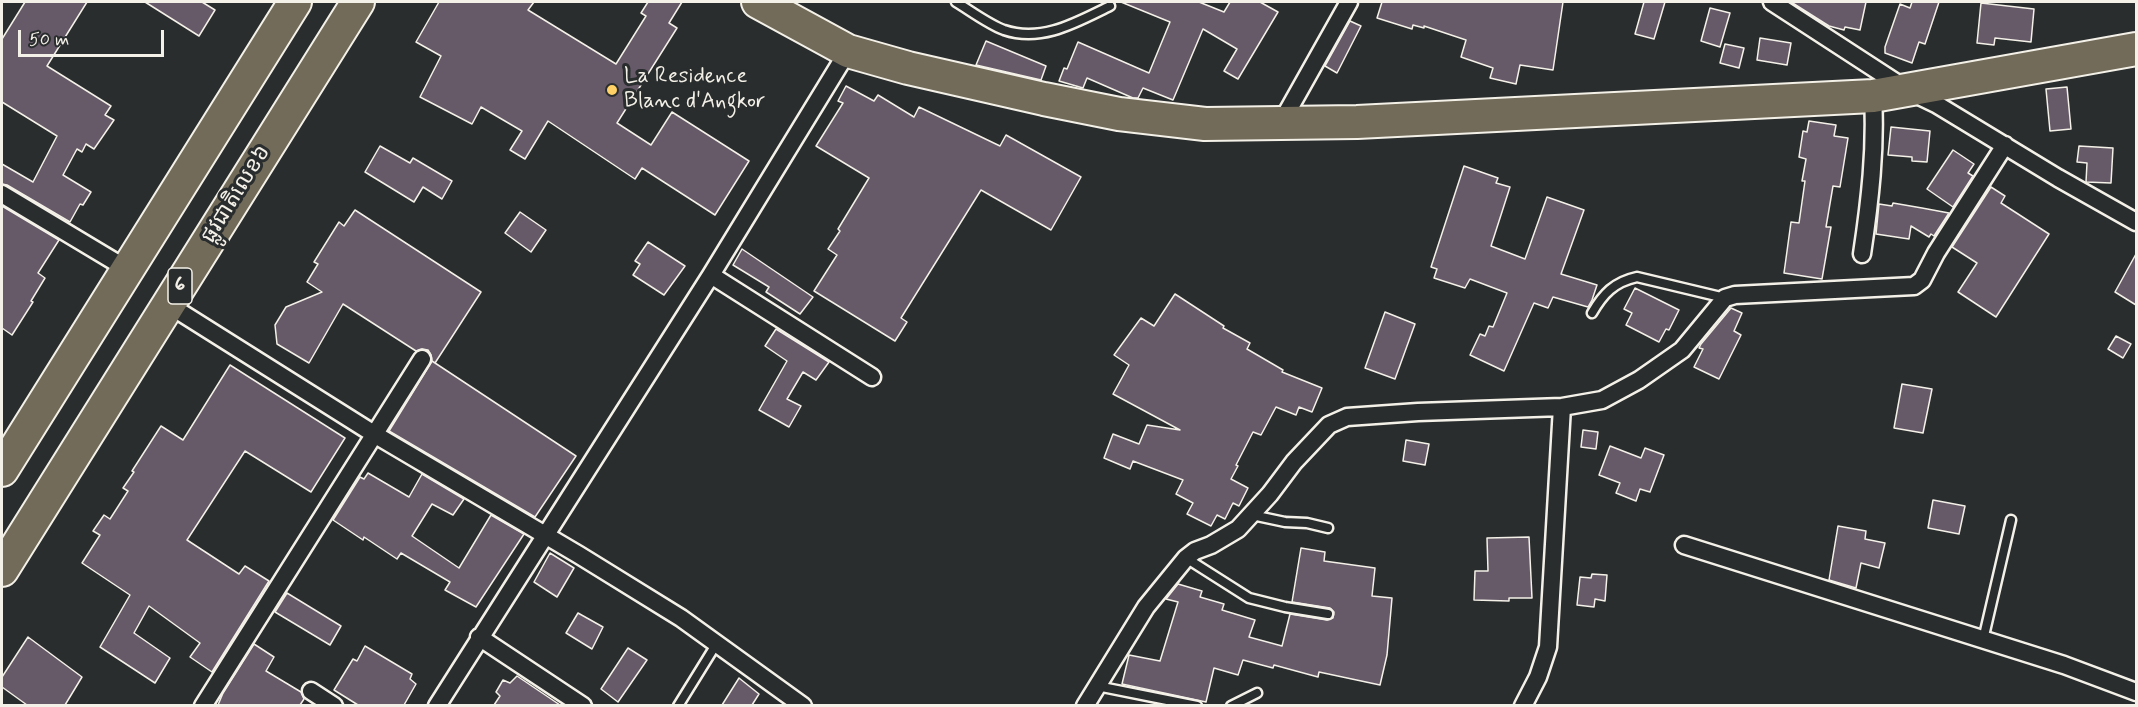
<!DOCTYPE html>
<html>
<head>
<meta charset="utf-8">
<style>
	body { margin:0 }
	#map { position:relative; width:2138px; height:707px; overflow:hidden; background:#2a2d2e; font-family:Mynerve,sans-serif }
	canvas { display:block }
	.frame { position:absolute; inset:0; border:3px solid #f4f1e8; pointer-events:none }
	.scale { position:absolute; left:18px; top:30px; width:146px; height:27px; box-sizing:border-box; border:3px solid #f4f1e8; border-top:0; padding-left:8px; font-size:18px; line-height:21px; white-space:nowrap; color:#f4f1e8; -webkit-text-stroke:4px #2a2d2e; paint-order:stroke }
</style>
</head>
<body>
<div id="map">
<canvas width="2138" height="707"></canvas>
<div class="frame"></div>
<div class="scale">50 m</div>
</div>
<script>
const c = document.querySelector('canvas').getContext('2d');
c.lineJoin = 'round';
function fillPath(path, color) {
  c.fillStyle = color;
  c.fill(path, 'evenodd');
}
function strokePath(path, color, width, dash) {
  c.strokeStyle = color;
  c.lineWidth = width;
  c.lineCap = dash ? 'butt' : 'round';
  c.setLineDash(dash || []);
  c.stroke(path);
}
function label(font, color, halo, rows, align = 'center') {
  c.font = font + ' Mynerve,"Noto Sans Khmer",sans-serif';
  c.lineWidth = 6;
  c.setLineDash([]);
  c.textBaseline = 'middle';
  c.strokeStyle = halo;
  c.fillStyle = color;
  for (const [text, x, y, turn = 0] of rows) {
    c.save();
    c.translate(x, y);
    c.rotate((+turn || 0) * Math.PI / 180);
    c.textAlign = isNaN(turn) ? turn : align;
    if (halo) c.strokeText(text, 0, 0);
    c.fillText(text, 0, 0);
    c.restore();
  }
}
const building = new Path2D(`
	M25,2H87L47,66L111,106L105,115L114,120L94,149L86,144L82,152L77,149L63,175L91,192L83,205L80,204L70,222L7,185L2,184V164L33,182L57,136L2,102V39Z
	M145,2H202L215,10L199,36Z
	M439,2H534L528,10L616,64L646,16L641,13L648,2H682L669,23L677,28L617,123L651,145L672,112L749,161L715,215L642,168L635,179L548,121L525,159L510,150L522,131L481,107L472,124L420,97L441,56L416,42Z
	M1121,2H1199L1224,12L1230,2H1260L1278,12L1238,79L1224,71L1237,49L1203,29L1173,100L1143,88L1138,98H1133L1087,78L1083,88L1059,81L1064,68L1067,69L1078,42L1149,73L1170,22Z
	M1382,2H1563L1553,70L1520,65L1516,84L1490,78L1493,68L1461,57L1466,40L1424,26V28L1413,25L1412,29L1377,18Z
	M1644,2H1665L1654,39L1635,34Z
	M1791,2H1866L1860,30L1845,27L1844,30L1829,26Z
	M1912,2H1939L1925,44L1919,42L1912,63L1885,53V47L1900,4L1910,8Z
	M1981,3L2034,9L2031,42L1995,38L1994,45L1977,43Z
	M1710,8L1730,13L1720,47L1701,41Z
	M1350,21L1361,26L1337,73L1325,66Z
	M1760,38L1791,43L1787,65L1757,60Z
	M986,41L1046,66L1041,80L976,65Z
	M1725,44L1744,48L1739,68L1720,63Z
	M846,86L874,101L878,95L914,117L919,107L1000,146L1006,135L1081,177L1051,230L981,190L901,318L907,322L895,341L814,291L837,255L828,249L840,231L838,229L869,178L816,146L843,103L838,101Z
	M2067,87L2071,129L2050,131L2046,89Z
	M1809,121L1836,125L1834,136L1848,138L1840,187L1833,186L1826,227H1831L1822,279L1784,273L1791,222L1799,223L1805,181H1802L1806,159L1799,157L1803,131L1807,132Z
	M1891,127L1930,131L1927,162L1912,161V157L1888,155Z
	M380,146L410,163L413,158L452,181L442,199L423,187L414,202L365,172Z
	M2079,146L2113,148L2111,183L2086,182L2087,163L2077,162Z
	M1953,150L1974,164L1968,173L1973,176L1953,207L1927,189Z
	M1464,166L1498,178L1496,183L1510,187L1491,246L1525,259L1547,197L1584,210L1561,274L1597,285L1592,300L1588,307L1553,297L1548,308L1534,303L1504,371L1470,355L1480,334L1485,336L1489,326L1493,327L1507,293L1470,279L1465,288L1434,278L1437,269L1431,267Z
	M1991,187L2005,196L2001,203L2049,234L1996,317L1958,292L1977,263L1952,247Z
	M1893,203L1922,208L1949,213L1934,236L1931,234L1929,237L1911,226L1909,239L1876,234L1879,204L1892,206Z
	M2,206L59,240L38,273L45,278L31,301L33,302L12,335L2,328Z
	M355,210L481,292L435,363L432,361L431,355L428,350L422,349L416,351L343,304L309,363L277,344L275,325L286,307L322,292L307,282L318,264L314,262L339,222L344,226Z
	M520,212L546,230L531,252L505,233Z
	M648,242L685,266L664,295L633,275L640,264L635,261Z
	M742,249L813,297L800,314L766,292L769,287L733,265Z
	M2136,254V305L2115,292Z
	M1635,288L1679,310L1669,330L1666,329L1659,342L1626,325L1632,313L1624,309Z
	M1175,294L1224,326L1223,328L1250,343L1247,349L1283,370L1282,372L1322,388L1312,412L1299,407L1296,415L1276,407L1261,435L1253,432L1236,465L1238,466L1231,479L1248,488L1239,506L1233,503L1225,519L1217,515L1211,526L1187,514L1193,503L1176,494L1183,480L1133,461L1130,469L1104,458L1113,434L1139,444L1147,425L1180,430L1113,394L1129,365L1114,355L1141,318L1154,326Z
	M1731,308L1742,313L1734,331L1741,335L1719,379L1694,367L1703,349L1699,348L1701,344Z
	M1385,312L1415,324L1395,379L1365,368Z
	M776,329L829,362L816,380L803,372L787,399L801,406L789,427L759,410L787,361L765,346Z
	M2116,336L2131,344L2123,358L2108,349Z
	M432,361L576,456L535,517L389,431Z
	M230,365L345,438L311,492L245,451L187,540L239,574L245,566L269,581L212,672L190,657L200,643L149,606L134,633L170,658L155,683L100,647L130,595L82,563L100,535L93,531L104,515L110,519L128,491L123,488L134,472L132,471L161,426L183,440Z
	M1902,384L1932,389L1923,433L1894,428Z
	M1583,430L1598,432L1596,449L1581,447Z
	M1406,440L1429,444L1425,465L1403,461Z
	M1610,446L1641,458L1645,448L1664,455L1650,492L1640,489L1636,501L1616,493L1620,483L1599,475Z
	M368,473L409,497L422,474L464,499L453,515L432,504L412,536L459,568L491,515L524,534L476,607L445,590L450,582L401,553L397,559L364,537L363,540L333,520L360,477L364,479Z
	M1933,500L1965,506L1959,534L1928,528Z
	M1838,526L1866,531L1865,539L1885,543L1879,568L1861,563L1856,588L1829,580Z
	M1529,537L1532,598H1509V601L1474,600L1475,571H1488L1487,538Z
	M1301,548L1325,552L1324,561L1375,568L1372,596L1392,598L1387,655L1380,685L1319,672L1318,677L1274,665L1273,668L1243,660L1238,675L1214,668L1206,702L1122,684L1129,655L1160,661L1178,602L1166,599L1178,584L1202,591L1200,597L1224,604L1222,610L1255,620L1249,637L1282,646L1290,614L1327,620L1333,618L1334,612L1330,608L1292,602Z
	M550,553L574,568L557,597L534,582Z
	M1592,574L1607,575L1605,601L1595,599L1594,607L1577,605L1580,577L1591,578Z
	M287,593L341,626L330,645L275,612Z
	M578,613L603,627L592,649L566,633Z
	M28,637L82,677L65,705H27L2,687V677Z
	M254,644L274,657L266,671L301,692L304,699L300,705H218L223,693Z
	M365,646L412,674L410,679L416,684L404,705H358L334,690L353,659L357,661Z
	M628,648L647,660L618,702L601,689Z
	M517,676L560,705H494L500,696L496,692L503,680L510,683Z
	M739,678L759,694L752,705H722Z`);
const lane = new Path2D(`
	M956,2C971,11 988,24 1004,30C1042,43 1077,22 1110,6
	M1592,313C1603,294 1614,282 1637,277L1725,298
	M1252,515L1285,522L1307,523L1328,528
	M1186,558L1249,598L1285,607L1328,614
	M1983,640L2011,520
	M1097,686L1197,706
	M678,706L717,643
	M1231,706L1257,693`);
const street = new Path2D(`
	M1772,2L1909,91L1936,104L2058,178L2136,222
	M1281,123L1349,2
	M2,194L127,269
	M1862,254C1870,201 1876,149 1873,96
	M711,275L872,377
	M169,305L374,434L579,555L681,618L803,706
	M1684,545L2064,665L2136,692
	M479,637L583,706
	M311,691L334,706
	M203,706L422,359
	M437,706L711,275L848,51
	M1085,706L1146,607L1186,558L1195,551L1211,545L1238,529L1270,494L1294,462L1329,425L1347,417L1418,412L1562,407L1602,400L1639,380L1682,350L1725,298L1735,295L1914,286L1922,280L1936,253L2005,145
	M1523,706L1538,677L1548,647L1562,407`);
const highway = new Path2D(`
	M758,2L848,51L908,68L1044,99L1119,114L1205,124L1357,122L1873,96L2136,49
	M2,470L295,2
	M2,570L358,2`);
const markers = [
	[612,90,6,"#ffd166"]
];
const shields = [
	[180,286,24]
];
const shieldNames = [
	["6",180,286]
];
const poiNames = [
	["La Residence",624,77],
	["Blanc d'Angkor",624,102]
];
const streetNames = [
	["ផ្លូវជាតិលេខ៦",237,195,-58]
];
fillPath(building, '#665a69');
strokePath(building, '#f4f1e8', 1.5);
strokePath(lane, '#f4f1e8', 13);
strokePath(street, '#f4f1e8', 21);
strokePath(highway, '#f4f1e8', 36);
strokePath(lane, '#2a2d2e', 8);
strokePath(street, '#2a2d2e', 16);
strokePath(highway, '#726b5a', 32);
for (const [x, y, r, color] of markers) {
  const dot = new Path2D();
  dot.arc(x, y, r, 0, 2 * Math.PI);
  c.fillStyle = color;
  c.fill(dot);
  strokePath(dot, '#2a2d2e', 2);
}
for (const [x, y, w] of shields) {
  const box = new Path2D();
  box.roundRect(x - w / 2, y - 18, w, 36, 4.5);
  c.fillStyle = '#2a2d2e';
  c.fill(box);
  strokePath(box, '#f4f1e8', 1.5);
}
label('bold 21px', '#f4f1e8', null, shieldNames);
label('22px', '#f4f1e8', '#2a2d2e', poiNames, 'left');
label('22px', '#f4f1e8', '#2a2d2e', streetNames);
</script>
</body>
</html>
